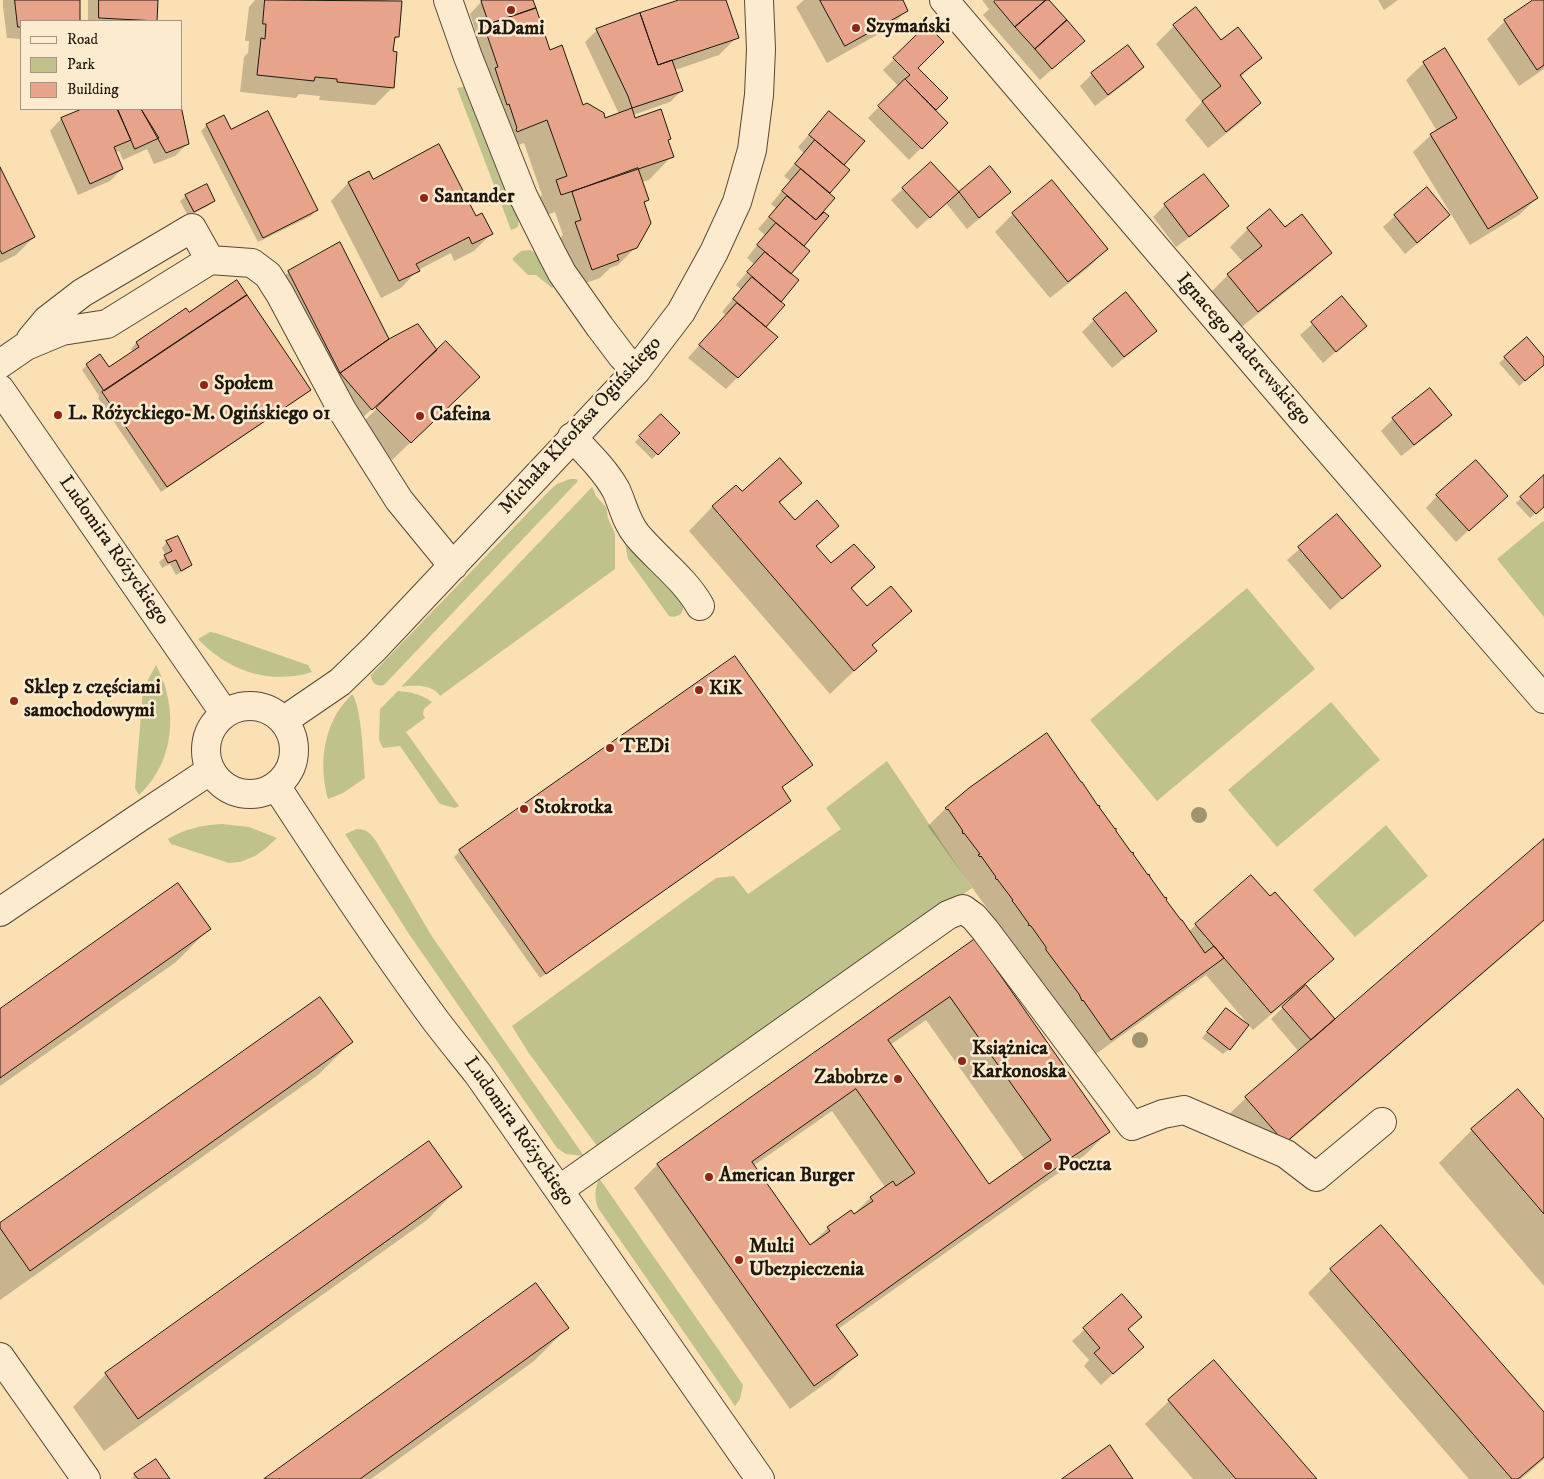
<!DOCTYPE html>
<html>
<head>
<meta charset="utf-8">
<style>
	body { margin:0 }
	#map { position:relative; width:1544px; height:1479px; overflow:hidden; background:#fae0b3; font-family:"IM FELL DW Pica",serif }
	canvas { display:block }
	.legend { position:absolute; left:20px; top:20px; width:162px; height:90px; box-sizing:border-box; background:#fcebce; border:1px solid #a49781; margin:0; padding:6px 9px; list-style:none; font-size:15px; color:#1f180e }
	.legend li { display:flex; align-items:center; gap:10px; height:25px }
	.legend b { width:25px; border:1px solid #a49781 }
</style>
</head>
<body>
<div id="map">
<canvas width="1544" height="1479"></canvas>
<ul class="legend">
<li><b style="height:6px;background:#fcebce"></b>Road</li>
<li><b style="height:14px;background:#c0c28b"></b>Park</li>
<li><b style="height:14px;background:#e8a48b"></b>Building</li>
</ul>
</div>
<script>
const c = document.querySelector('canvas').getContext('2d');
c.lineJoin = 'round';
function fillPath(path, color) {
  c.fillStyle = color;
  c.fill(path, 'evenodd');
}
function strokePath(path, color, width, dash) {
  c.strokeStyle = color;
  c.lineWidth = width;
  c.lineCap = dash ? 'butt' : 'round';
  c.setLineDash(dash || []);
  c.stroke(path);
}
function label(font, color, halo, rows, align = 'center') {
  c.font = font + ' "IM FELL DW Pica",serif';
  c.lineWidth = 5;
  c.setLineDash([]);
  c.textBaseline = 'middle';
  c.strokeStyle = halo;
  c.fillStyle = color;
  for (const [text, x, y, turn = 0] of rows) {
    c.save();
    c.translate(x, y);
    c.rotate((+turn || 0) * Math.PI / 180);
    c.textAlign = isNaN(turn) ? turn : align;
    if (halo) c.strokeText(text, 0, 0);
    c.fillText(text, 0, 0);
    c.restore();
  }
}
const green = new Path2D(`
	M468,86L519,217L518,227L511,230L457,88Z
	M530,250L538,255L559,283L552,288L536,275H528L513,260V258L521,251Z
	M570,479H576L578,481L384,685C376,687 371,682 371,675L550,490L557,484Z
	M592,487L596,496L606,507L608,518L615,534V569L440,696C433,684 413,685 401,687Z
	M1543,521L1544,522V617L1497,559Z
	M625,543L683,604L684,607L681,614L674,617L669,616L628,559Z
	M1247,588L1315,669L1157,801L1090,720Z
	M210,632L216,633L308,665L312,672C270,685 228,671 198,639Z
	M156,665C179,707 175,762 139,795L135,788L143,689Z
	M398,691C411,692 421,694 432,702L424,709L423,714L425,718L406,732L459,806L455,808L440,804L400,746L383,748L379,740L380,709Z
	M352,694C362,708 363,758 365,778L343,793L328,799C320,770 322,739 337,713C341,706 347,700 352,694Z
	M1331,702L1380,760L1277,847L1228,790Z
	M887,761L972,888L600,1150L528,1052L512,1026L716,878L734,876L748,894L841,829L826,808Z
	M222,824L249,827L277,838L265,849L255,856L240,862L229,863L171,844L168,839C185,829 202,825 222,824Z
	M1386,825L1428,876L1355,937L1313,890Z
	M357,829C367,829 370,833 376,841L431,935L584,1156L566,1154L557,1148L409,934L345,834Z
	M599,1178L743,1385L740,1399L735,1406L598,1208C594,1197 595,1189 599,1178Z`);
const shadow = new Path2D(`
	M3,0H79L78,21H21V39L7,38L3,7Z
	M88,0H157L155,21H88Z
	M255,0H382L401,2L398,37L393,41L392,88L375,105L319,100L320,96L299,94L296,98L240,92L244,57L248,53L249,41H245L249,7Z
	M487,0H531L549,52L582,106L604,119L619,114L585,42L597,30L683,0H724L737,37L719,55L675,70L682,90L670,102L633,115L635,120L670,138L667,141L672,156L649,180L642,182L648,200L643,204L636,247L618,265L610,268L600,278L574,287L558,240L563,235L555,212L538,218L533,204L542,195L524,143L494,154L462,51L477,35L470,14L481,2Z
	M804,0H901L907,10L889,28L827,63L796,7Z
	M982,0H1047L1084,41L1040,80L983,15L989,9Z
	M1378,0H1398L1384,10Z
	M1536,0H1544V69L1519,86L1487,39L1505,21Z
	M1174,26L1221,42L1260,58L1240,78L1260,103L1242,121L1208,148L1185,120L1202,102L1156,44Z
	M927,27L916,68L946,98L935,110L947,122L909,160L868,118L899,87L883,70Z
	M1424,63L1537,198L1519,215L1470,245L1413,152L1431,135L1437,131L1406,80Z
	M1143,67L1131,79L1095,106L1080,86L1092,74Z
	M85,109H180L187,144L175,156L154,164L147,149L123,160L119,151L115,152L122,169L110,181L78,195L50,131L61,119Z
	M829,112L843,165L848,170L828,193L822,212L828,216L802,246L789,274L779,302L783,305L765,328L776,338L726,389L688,358L726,315L722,312L741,289L736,285L754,264L747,258L765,235L758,229L776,208L771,204L790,181L784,176L804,153L798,147Z
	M207,125L231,130L316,210L311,216L258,242L201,131Z
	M931,163L958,194L990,168L1010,192L998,203L967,229L946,203L917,229L891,200Z
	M0,170L34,237L16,255L0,263Z
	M368,173L372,180L475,218L492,233L474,251L454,261L451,253L418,270L401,288L381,298L331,201L348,183Z
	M186,196L213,200L208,206L188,216L180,201Z
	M1165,205L1227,206L1216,218L1176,247L1153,217Z
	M1013,214L1107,249L1089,267L1050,298L995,232Z
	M1448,215L1437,227L1405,254L1383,227L1395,216Z
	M1248,229H1285L1330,253L1312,271L1239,329L1210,293L1228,275L1243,262L1230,247Z
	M289,272L388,341L417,326L460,395L392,460L359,426L391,395L389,393L359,421L271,289Z
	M1342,298L1365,326L1323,363L1300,335Z
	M186,310L189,314L309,390L304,395L161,492L98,398L99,396L82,370L87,365L108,368L133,352L131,349L136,343Z
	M1094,320L1155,331L1144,342L1112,368L1082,332Z
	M1526,339L1544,359V364L1519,386L1499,363Z
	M1450,415L1439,427L1401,456L1381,431L1393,419Z
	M661,416L679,433L652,459L635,442Z
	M1544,477V506L1530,518L1516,503Z
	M800,483L779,504L795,522L838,526L816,547L831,565L873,567L851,590L867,608L910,610L871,647L875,651L830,694L689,531L712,507L736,487L741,493Z
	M1437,496L1494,507L1456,542L1426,508Z
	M1337,516L1379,566L1330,610L1287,560Z
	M167,542L191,565L185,570L176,575L170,564L162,568L159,562L166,556L162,548Z
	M735,657L811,765L781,788L790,801L784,806L540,978L454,857L460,851Z
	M970,789L1188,932L1251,877L1332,959L1305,985L1333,1019L1330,1023L1331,1024L1544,840V921L1267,1160L1228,1115L1246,1098L1299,1052L1271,1019L1290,1001L1289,999L1253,1030L1206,975L1093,1056L928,826L946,808Z
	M209,929L176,962L0,1086V1011Z
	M974,940L1108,1132L1085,1155L1041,1185L838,1329L856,1355L833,1378L790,1409L634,1188L657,1165ZM926,1020L1025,1160L988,1185L890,1045ZM832,1111L885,1187L870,1198L853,1215L828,1228L809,1246L753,1166Z
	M1221,1015L1229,1049L1223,1054L1202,1038Z
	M351,1042L318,1075L0,1300V1225Z
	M1544,1121V1286L1439,1163L1472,1130Z
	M460,1186L427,1220L104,1451L73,1407L106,1374Z
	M1331,1270L1544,1414V1459L1521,1479H1469L1308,1293Z
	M1122,1296L1141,1317L1127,1330L1130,1358L1101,1385L1084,1366L1089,1360L1072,1341Z
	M567,1328L534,1361L371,1479H266Z
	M1169,1401L1315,1479H1193L1145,1424Z
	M135,1475L168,1479H131Z`);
const building = new Path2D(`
	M15,0H80V21H21V27H18Z
	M99,0H158L157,21L99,18Z
	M265,0L402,1L399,37H395L393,51L397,52L394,88L337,82V79L315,77L314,81L257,75L261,38L265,39L266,24H263Z
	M483,0H533L536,8L489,24L481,1Z
	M679,0H726L739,38L658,65L640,13Z
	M820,0H903L908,11L845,46Z
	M996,0H1046L1015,27L994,2Z
	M1046,0H1049L1067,20L1035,49L1015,27Z
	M1533,0H1544V65L1537,70L1504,20Z
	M1196,7L1221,40L1238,27L1262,58L1240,75L1261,103L1226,132L1202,101L1221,86L1173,25Z
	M536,8L550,50L562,45L583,105L587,103L604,113L605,118L632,108L635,118L661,109L671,139L668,140L674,157L561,195L556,180L567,176L547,120L517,132L516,129L517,128L509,104L507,105L495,68L498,67L484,26Z
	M640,13L658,65L672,60L683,91L632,108L628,96L596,29Z
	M1067,20L1085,41L1052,69L1035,49Z
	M927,25L944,42L918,68L948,98L936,110L905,79L910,75L893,58Z
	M1128,45L1144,67L1108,95L1091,73Z
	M1445,48L1538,198L1488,229L1430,134L1457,118L1423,62Z
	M905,79L948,123L922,149L878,106Z
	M181,106L189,144L166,153L141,109H181Z
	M82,109H117L131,140L114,147L123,169L90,184L61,118Z
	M118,109H141L159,138L135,149Z
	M268,111L318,210L263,238L206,124L224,115L231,129Z
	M829,111L865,141L844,165L809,135Z
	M815,140L850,170L830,193L795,164Z
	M439,144L476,216L482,213L493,234L472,244L469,237L416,264L420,271L399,281L348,182L369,171L373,179Z
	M931,162L959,192L930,218L902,188Z
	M990,166L1011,192L979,218L959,192Z
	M0,167L35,237L2,254L0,250Z
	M638,168L649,200L644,202L651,223L637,248L617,255L619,260L592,270L575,222L581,220L572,192Z
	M801,169L835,198L816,220L782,191Z
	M1204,174L1229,206L1189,237L1164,204Z
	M1052,180L1108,249L1068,282L1012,213Z
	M207,184L215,201L194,212L185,195Z
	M1427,187L1450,215L1417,243L1394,215Z
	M787,196L816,220L824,212L829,216L804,246L769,217Z
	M1270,209L1285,227L1302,214L1332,253L1258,312L1227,274L1262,246L1247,228Z
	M776,223L810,251L791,274L757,245Z
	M340,242L389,339L340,373L288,271Z
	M765,252L799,280L781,302L747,272Z
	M752,277L785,305L766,327L733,299Z
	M237,280L247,295L104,391L86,364L100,354L109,367L139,347L136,342L186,308L189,312Z
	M1126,292L1157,331L1124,357L1093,319Z
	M247,295L311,390L167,487L102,392Z
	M1342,296L1367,326L1336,352L1311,322Z
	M737,303L778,337L738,378L699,345Z
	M418,324L437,350L372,410L340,373L389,339Z
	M1527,337L1544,357V365L1525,381L1504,357Z
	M446,341L480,377L411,443L376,408Z
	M1430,388L1452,415L1414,445L1392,418Z
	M661,414L680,433L658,455L639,436Z
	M780,458L802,483L779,502L795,520L817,500L839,526L816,546L831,563L854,544L875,567L851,588L867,606L891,586L912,611L872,645L877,651L854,671L712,506L736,485L742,491Z
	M1476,460L1508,496L1469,531L1436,495Z
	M1544,475V507L1536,514L1520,497Z
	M1337,514L1381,566L1342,599L1298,547Z
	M178,536L192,565L181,571L176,560L168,563L164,555L172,551L166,541Z
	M735,656L813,765L782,787L791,801L546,974L459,850Z
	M1047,733L1081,782H1082L1098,806L1099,805L1100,807H1099L1115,829L1116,828V831L1131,852L1134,853L1133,854L1148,875L1149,874L1150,877L1165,898L1166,897L1167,899L1166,900L1181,920H1182L1205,953L1214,946L1224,958L1111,1040L1083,1000L1082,1001L1079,994L1046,950V947L1031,926L1028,925L1029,924L1014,903L1012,901L1013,900L997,879V880L995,878L996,877L981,856L980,857L978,855L980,854L964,833L963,834L962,831H963L948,809L947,810L945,808L969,788Z
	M1544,839V920L1285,1143L1245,1097Z
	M1251,875L1270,896L1275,892L1334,959L1271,1013L1195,924Z
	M178,883L211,929L0,1078V1009Z
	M975,939L1110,1132L1066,1161L836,1325L858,1355L814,1386L657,1164ZM950,997L1051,1140L989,1184L888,1040ZM856,1089L915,1173L896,1186L893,1181L870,1197L873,1201L854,1214L851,1210L827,1227L830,1231L810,1245L752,1162Z
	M1306,985L1335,1019L1311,1040L1282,1007Z
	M320,997L353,1042L30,1271L0,1228V1223Z
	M1226,1008L1249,1025L1230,1050L1207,1032Z
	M1518,1089L1544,1119V1214L1471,1129Z
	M429,1141L462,1187L138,1419L105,1373Z
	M1381,1225L1544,1412V1457L1518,1479H1512L1330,1269Z
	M536,1283L569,1328L360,1479H264Z
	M1122,1294L1142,1317L1128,1329L1144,1347L1113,1374L1094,1353L1100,1348L1083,1328Z
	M1214,1360L1317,1479H1236L1168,1400Z
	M1110,1445L1133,1479H1062Z
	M156,1459L170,1479H138L134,1474Z`);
const minor = new Path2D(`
	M448,0L468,57L523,196L552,254L562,273L600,327L622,356L636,371
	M944,0L1306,424L1544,699
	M31,339L47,320L82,293L192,228L210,260
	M0,364L26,346L62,331L107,324L210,260L252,263L268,275L280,294L342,410L399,500L453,566
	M0,389L225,714
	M572,437C588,454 605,470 616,490C623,505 626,522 637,535C657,559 685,579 700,606
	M206 750a44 44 0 1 1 88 0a44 44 0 1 1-88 0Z
	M283,721L340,682L375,648L636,371L681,312L714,252L737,202L752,150L759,95L761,49L759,0
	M276,786C327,864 378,942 433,1017C447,1036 463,1055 478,1074L760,1479
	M0,912L137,819L211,770
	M559,1190L948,915L963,909L974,917L985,930L1132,1126L1163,1114L1184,1110L1286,1154L1316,1177L1382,1122
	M0,1357L86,1479`);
const trees = [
	[1199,815],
	[1140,1040]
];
const markers = [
	[511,10,5,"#8f2418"],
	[856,28,5,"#8f2418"],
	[424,198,5,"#8f2418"],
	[204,385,5,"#8f2418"],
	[58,415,5,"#8f2418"],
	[420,416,5,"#8f2418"],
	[699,690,5,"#8f2418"],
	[14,701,5,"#8f2418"],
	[610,748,5,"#8f2418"],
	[524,809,5,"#8f2418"],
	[962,1061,5,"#8f2418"],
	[898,1079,5,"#8f2418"],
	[1048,1166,5,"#8f2418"],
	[709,1177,5,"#8f2418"],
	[739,1260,5,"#8f2418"]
];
const poiNames = [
	["Szymański",866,28],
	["DaDami",511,30,"center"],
	["Santander",434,198],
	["Społem",214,385],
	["L. Różyckiego-M. Ogińskiego 01",68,415],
	["Cafeina",430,416],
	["Sklep z częściami",24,689],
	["samochodowymi",24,712],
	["KiK",709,690],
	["TEDi",620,748],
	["Stokrotka",534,809],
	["Książnica",972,1050],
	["Karkonoska",972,1073],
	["Zabobrze",888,1079,"right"],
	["Poczta",1058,1166],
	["American Burger",719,1177],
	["Multi",749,1248],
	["Ubezpieczenia",749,1271]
];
const streetNames = [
	["Ignacego Paderewskiego",1243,350,49],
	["Michała Kleofasa Ogińskiego",581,426,-48],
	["Ludomira Różyckiego",113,551,55],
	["Ludomira Różyckiego",518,1132,55]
];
fillPath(green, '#c0c28b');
fillPath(shadow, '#0003');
fillPath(building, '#e8a48b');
strokePath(building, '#1f180e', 1);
strokePath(minor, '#564a37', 30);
strokePath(minor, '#fcebce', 28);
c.fillStyle = '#a09370';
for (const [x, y] of trees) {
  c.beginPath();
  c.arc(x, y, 8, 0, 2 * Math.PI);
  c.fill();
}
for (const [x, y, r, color] of markers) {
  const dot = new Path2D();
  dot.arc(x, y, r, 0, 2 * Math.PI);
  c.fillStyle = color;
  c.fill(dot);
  strokePath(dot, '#fcebce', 2);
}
label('bold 20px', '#1f180e', '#fcebce', poiNames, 'left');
label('20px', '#1f180e', '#fcebce', streetNames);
</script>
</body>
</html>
